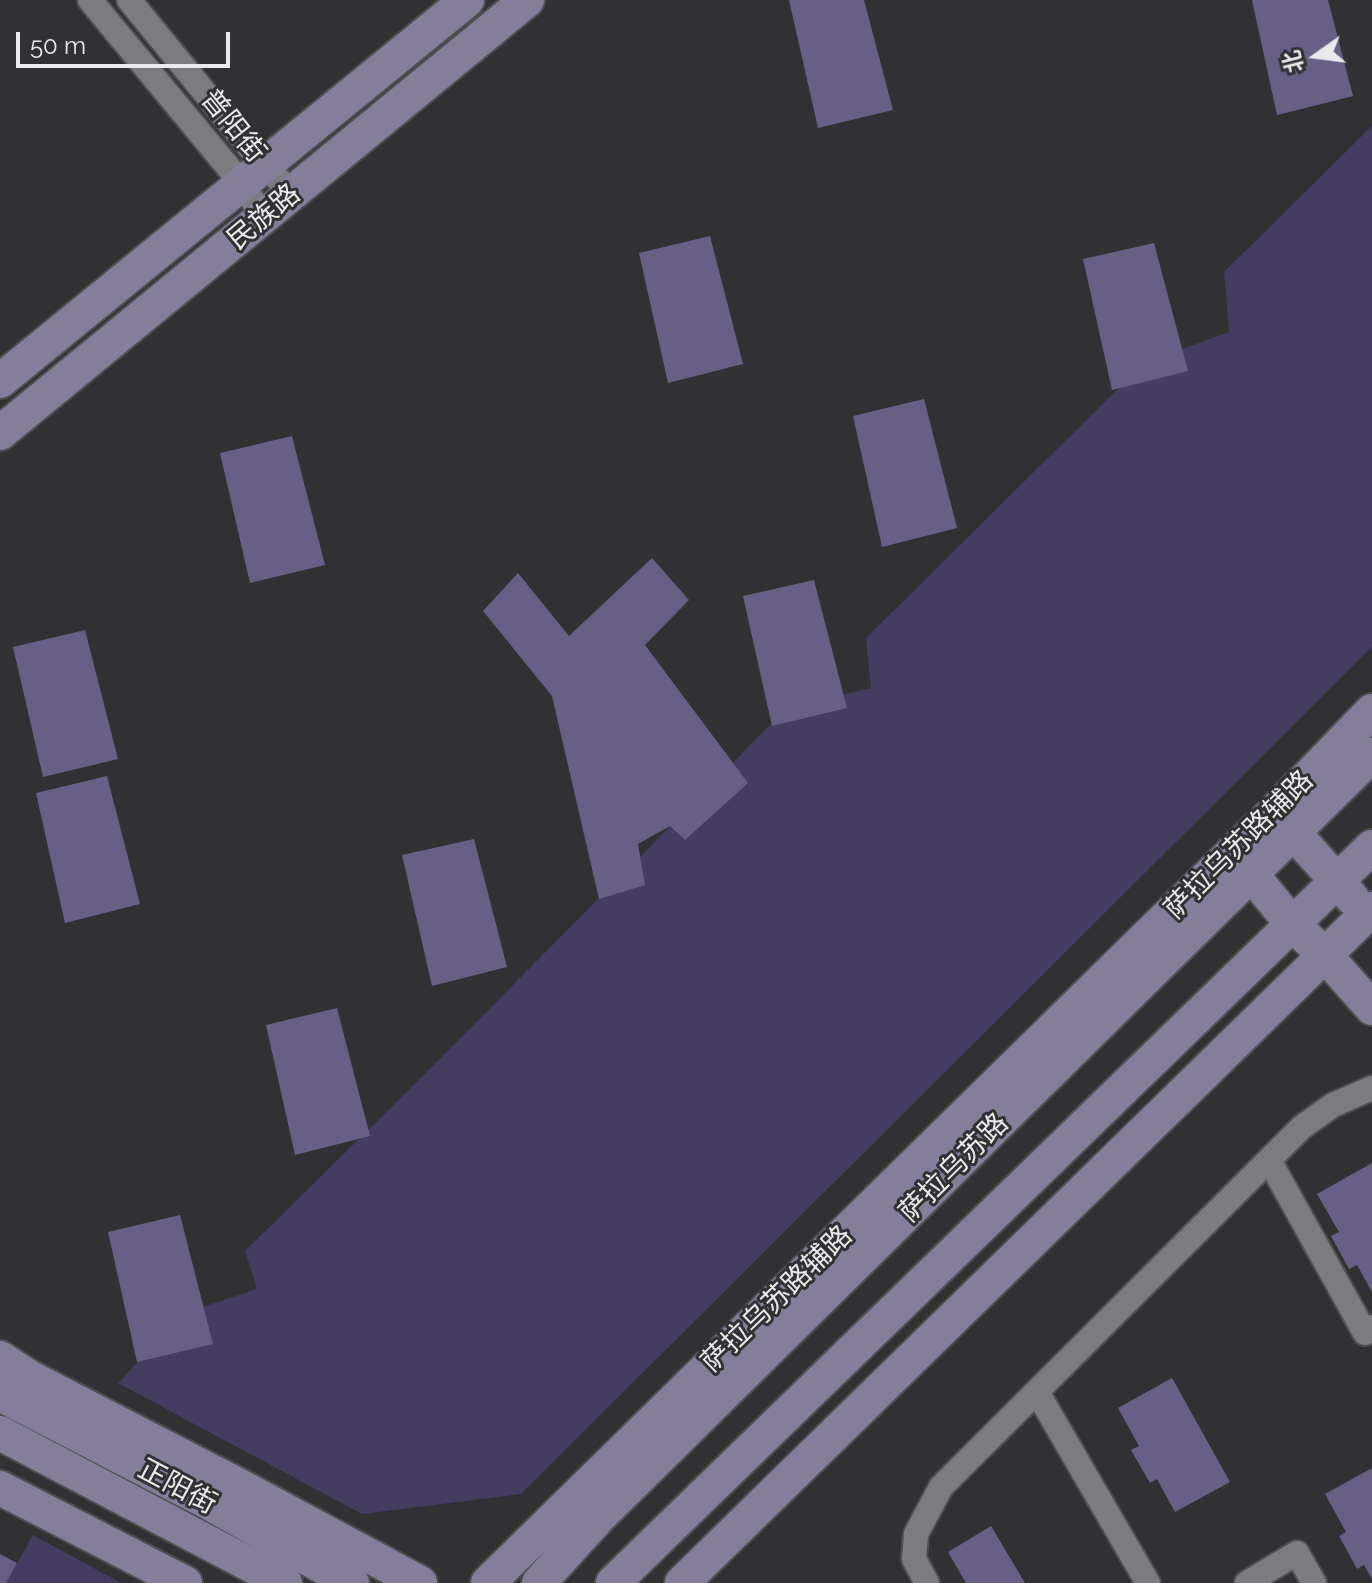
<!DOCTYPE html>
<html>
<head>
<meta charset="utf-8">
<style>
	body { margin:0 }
	#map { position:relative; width:1372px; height:1583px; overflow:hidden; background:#313134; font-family:Raleway,"Noto Sans SC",sans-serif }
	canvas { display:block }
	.north { position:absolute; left:1276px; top:16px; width:80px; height:80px; -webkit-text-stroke:6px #313134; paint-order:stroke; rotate:256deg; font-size:22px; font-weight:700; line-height:32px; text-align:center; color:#eae9eb }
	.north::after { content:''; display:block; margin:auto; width:28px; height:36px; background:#eae9eb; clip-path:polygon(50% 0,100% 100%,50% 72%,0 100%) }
	.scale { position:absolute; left:16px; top:32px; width:214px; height:36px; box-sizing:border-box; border:4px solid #eae9eb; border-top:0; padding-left:10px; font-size:24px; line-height:28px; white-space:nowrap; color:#eae9eb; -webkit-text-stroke:6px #313134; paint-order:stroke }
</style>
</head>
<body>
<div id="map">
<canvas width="1372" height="1583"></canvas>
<div class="north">北</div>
<div class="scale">50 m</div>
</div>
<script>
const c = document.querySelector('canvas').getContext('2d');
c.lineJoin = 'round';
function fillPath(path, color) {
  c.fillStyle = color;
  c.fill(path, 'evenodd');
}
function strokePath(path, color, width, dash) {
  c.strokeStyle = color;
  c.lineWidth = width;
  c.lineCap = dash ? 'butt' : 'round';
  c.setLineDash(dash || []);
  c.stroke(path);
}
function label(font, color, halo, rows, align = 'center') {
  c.font = font + ' Raleway,"Noto Sans SC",sans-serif';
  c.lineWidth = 6;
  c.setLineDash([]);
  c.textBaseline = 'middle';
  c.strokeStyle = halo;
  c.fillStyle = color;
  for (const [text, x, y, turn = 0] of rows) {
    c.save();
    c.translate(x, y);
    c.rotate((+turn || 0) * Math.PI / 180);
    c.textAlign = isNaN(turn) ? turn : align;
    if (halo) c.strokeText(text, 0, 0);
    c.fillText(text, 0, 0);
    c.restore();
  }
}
const green = new Path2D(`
	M1372,126V647L521,1494L362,1514L118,1383L185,1313L257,1289L245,1251L425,1074L788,707L871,688L866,638L1144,363L1229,332L1224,272Z
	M33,1535L121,1583H6Z`);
const building = new Path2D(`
	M789,0H864L893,110L818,128Z
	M1252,0H1328L1353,96L1277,115Z
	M710,236L743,364L668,383L639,253Z
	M1154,243L1188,371L1112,390L1083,259Z
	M924,399L957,528L882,547L853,416Z
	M292,436L325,565L250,583L220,453Z
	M652,558L689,600L645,645L748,783L685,840L670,826L638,844L645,885L599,899L552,696L483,611L518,573L569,636Z
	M814,580L847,708L772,726L743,596Z
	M85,630L118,759L43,777L13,647Z
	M107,776L140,904L65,923L36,793Z
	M474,839L507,967L432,986L402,855Z
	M337,1008L370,1136L295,1155L266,1025Z
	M1372,1163V1292L1357,1265L1349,1269L1331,1236L1339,1232L1317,1194Z
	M180,1215L213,1344L137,1362L108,1232Z
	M1172,1378L1230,1482L1175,1512L1157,1479L1150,1483L1131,1450L1139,1446L1118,1408Z
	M1372,1468V1579L1364,1565L1357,1569L1339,1536L1346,1532L1325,1494Z
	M991,1526L1025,1583H966L948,1552Z
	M0,1554L17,1563L6,1583H0Z`);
const street = new Path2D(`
	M90,0L243,185L264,218
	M129,0L264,165L292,193
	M1269,1160L1365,1333L1372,1327
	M1037,1392L1148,1583
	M927,1583L914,1559L916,1534L941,1487L1302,1127L1333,1105L1372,1088
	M1247,1583L1297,1553L1314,1583`);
const secondary = new Path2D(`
	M0,381L467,0
	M0,433L527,0
	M1276,817L1294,833L1352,898
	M1237,859L1252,875L1293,925L1325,955L1372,1008
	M0,1358L29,1377L238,1485L420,1583
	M0,1394L204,1500L352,1583
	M0,1433L285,1583
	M0,1488L185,1583
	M488,1583L1272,814L1372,711
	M539,1583L598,1518L1372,755
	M613,1583L1372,847
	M682,1583L1372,909`);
const streetNames = [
	["普阳街",233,126,51],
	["民族路",264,217,-40],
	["萨拉乌苏路辅路",1239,845,-45],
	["萨拉乌苏路",954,1168,-45],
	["萨拉乌苏路辅路",777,1299,-44],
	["正阳街",177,1487,28]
];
fillPath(green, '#453c61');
fillPath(building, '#685f87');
strokePath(street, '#4f4f52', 28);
strokePath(secondary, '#4f4f52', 38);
strokePath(street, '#7c7c7f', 24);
strokePath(secondary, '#857e9b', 34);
label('28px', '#eae9eb', '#313134', streetNames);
</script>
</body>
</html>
